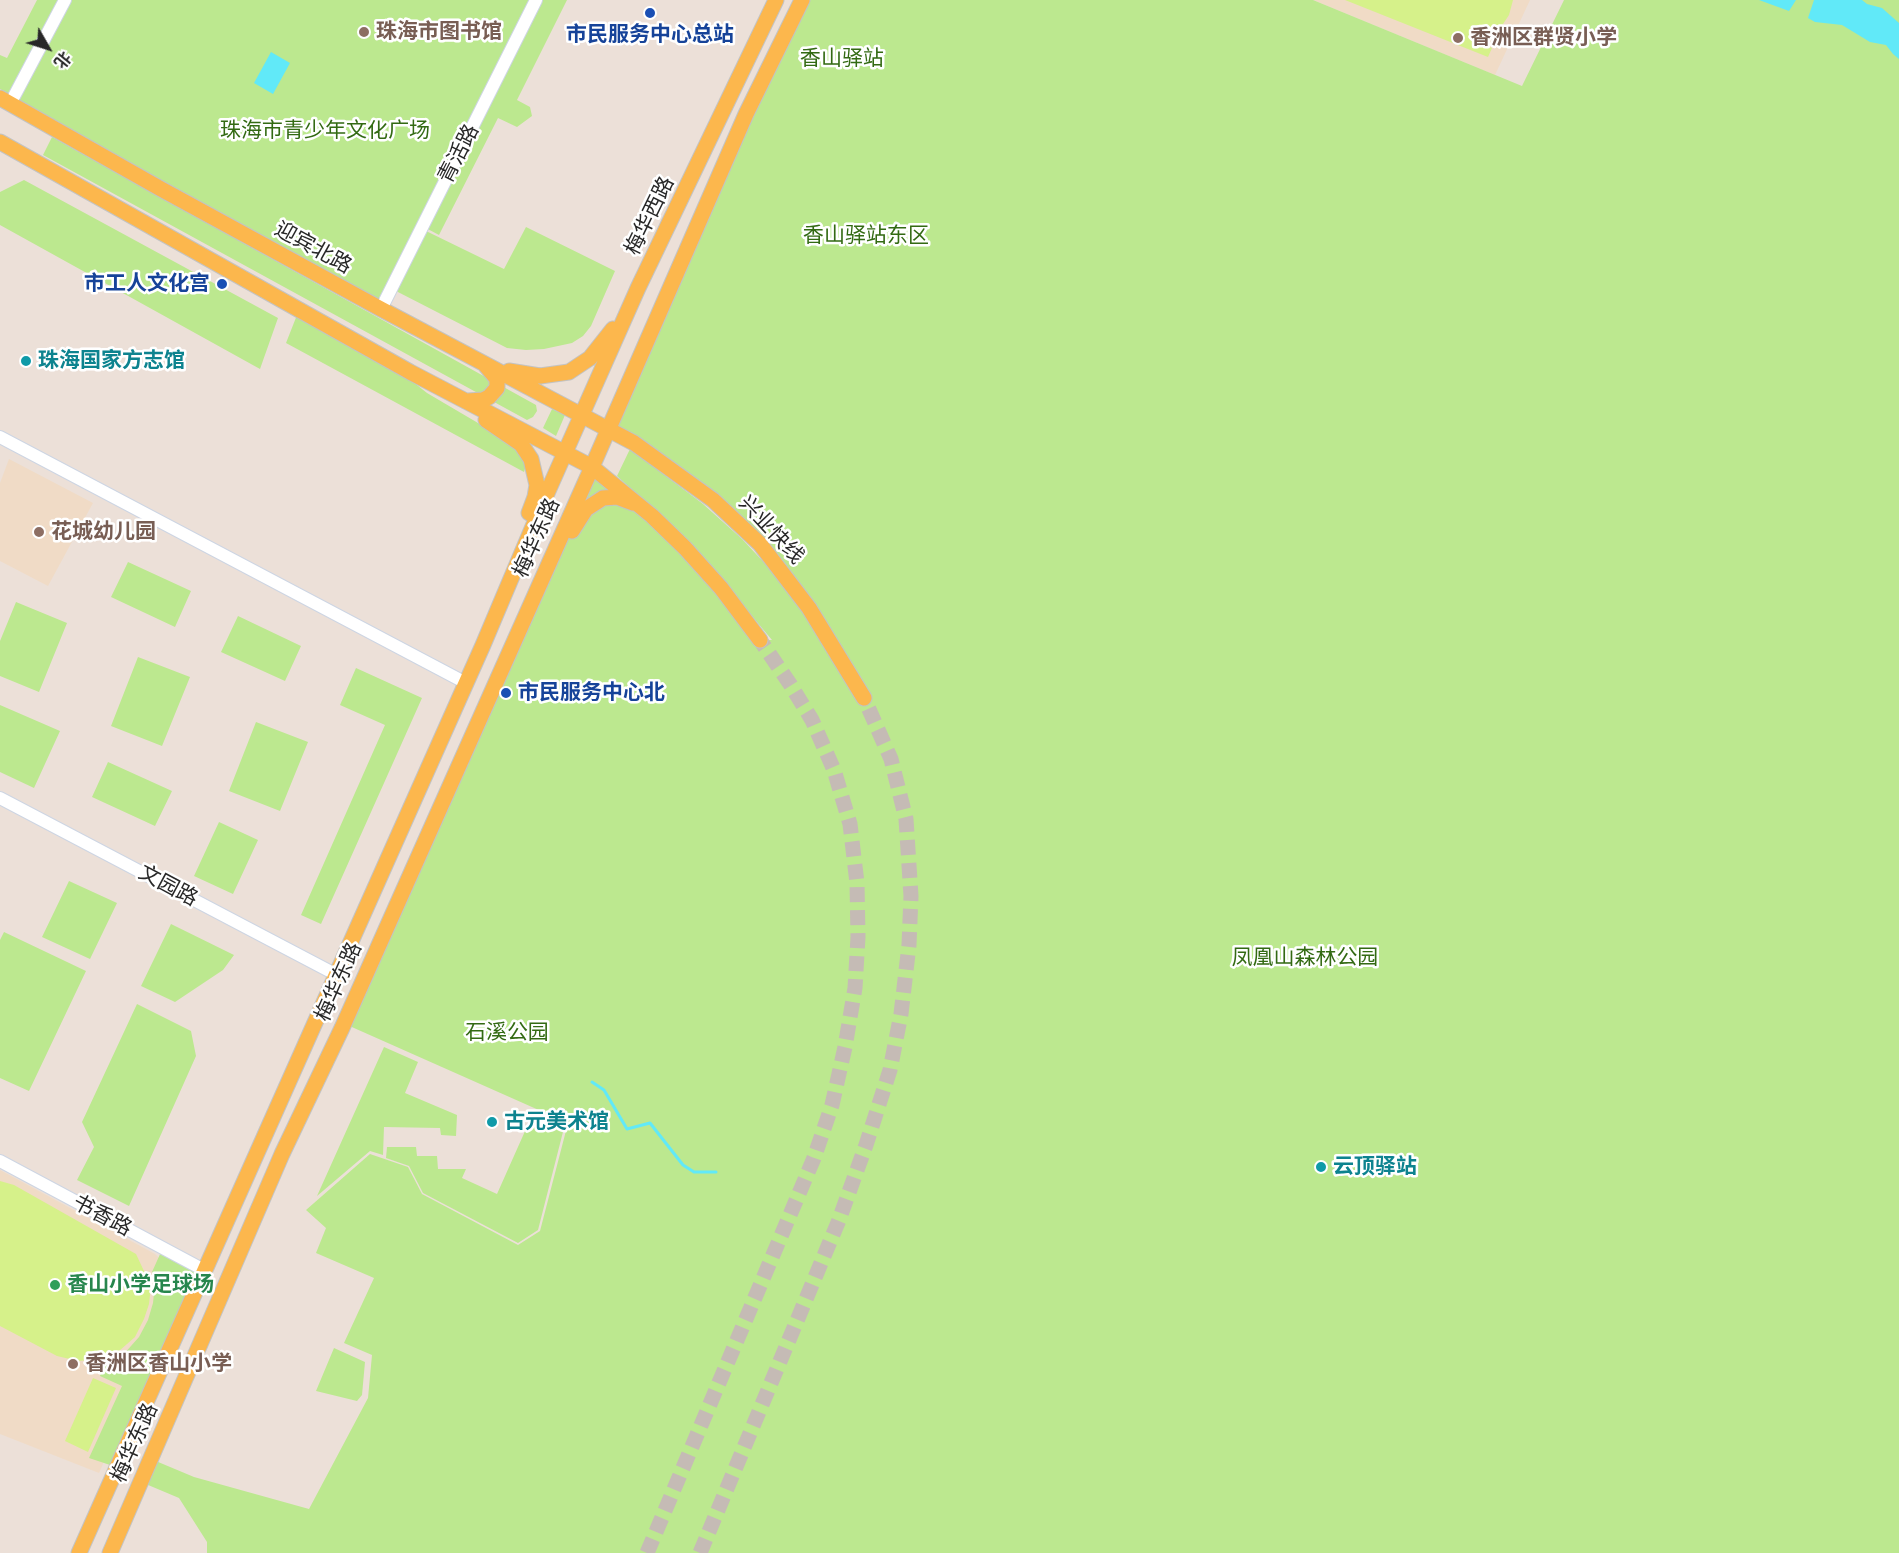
<!DOCTYPE html>
<html>
<head>
<meta charset="utf-8">
<style>
	body { margin:0 }
	#map { position:relative; width:1899px; height:1553px; overflow:hidden; background:#ece0d8; font-family:Rubik,"Noto Sans SC",sans-serif }
	canvas { display:block }
	.north { position:absolute; left:18px; top:18px; width:60px; height:60px; -webkit-text-stroke:4px #fff; paint-order:stroke; rotate:129deg; font-size:16px; font-weight:700; line-height:24px; text-align:center; color:#282828 }
	.north::after { content:''; display:block; margin:auto; width:21px; height:27px; background:#282828; clip-path:polygon(50% 0,100% 100%,50% 72%,0 100%) }
</style>
</head>
<body>
<div id="map">
<canvas width="1899" height="1553"></canvas>
<div class="north">北</div>
</div>
<script>
const ctx = document.querySelector('canvas').getContext('2d');
ctx.lineJoin = 'round';
function fill(path, color) { ctx.fillStyle = color; ctx.fill(path, 'evenodd'); }
const shape = rows => new Path2D(rows.map(r => 'M' + r).join(''));
function stroke(path, color, width, dash) { ctx.strokeStyle = color; ctx.lineWidth = width; ctx.lineCap = dash ? 'butt' : 'round'; ctx.setLineDash(dash || []); ctx.stroke(path); }
function label(font, color, halo, rows, align = 'center') {
  ctx.font = font + ' Rubik,"Noto Sans SC",sans-serif'; ctx.lineWidth = 5; ctx.setLineDash([]); ctx.textBaseline = 'middle'; ctx.strokeStyle = halo; ctx.fillStyle = color; for (const [text, x, y, turn = 0] of rows) {
    ctx.save(); ctx.translate(x, y); ctx.rotate((+turn || 0) * Math.PI / 180); ctx.textAlign = isNaN(turn) ? turn : align; if (halo) ctx.strokeText(text, 0, 0); ctx.fillText(text, 0, 0); ctx.restore();
  }
}
fill(shape([
	[1313,0,1530,0,1495,75],
	[9,459,93,503,48,586,0,561,0,483],
	[0,1170,155,1254,172,1270,177,1294,99,1473,0,1434]
]), '#f0dbc6');
fill(shape([
	[37,0,59,0,10,94,0,89,0,55,7,58],
	[65,0,536,0,381,309,10,103],
	[539,0,567,0,517,100,530,107,532,116,517,127,498,118,439,235,424,227],
	[802,0,1313,0,1522,86,1564,0,1899,0,1899,1553,207,1553,207,1542,179,1498,141,1482,151,1459,194,1477,309,1509,368,1398,372,1355,344,1343,374,1278,316,1253,326,1228,306,1210,370,1154,408,1167,422,1194,518,1245,540,1231,568,1123,345,1024,592,467,667,530,760,640,772,640,691,543,617,476,630,449,703,504,742,539,772,571,760,543,609,428],
	[52,137,536,405,537,411,533,417,527,420,43,155],
	[24,180,278,318,260,369,0,225,0,192],
	[526,227,615,271,591,326,583,336,572,343,544,349,526,350,507,348,396,291,426,231,504,269],
	[297,315,407,377,427,393,512,443,527,462,524,472,286,343],
	[552,409,565,415,556,436,543,428],
	[128,562,191,591,175,627,111,597],
	[16,602,67,623,39,692,0,676,0,641],
	[238,616,301,646,285,681,221,652],
	[138,657,190,677,162,746,111,726],
	[356,668,422,698,321,924,301,915,385,725,340,705],
	[0,705,60,731,34,788,0,772],
	[256,722,308,742,280,811,229,791],
	[108,762,172,791,155,826,92,797],
	[219,822,258,840,233,894,194,876],
	[69,881,117,903,90,959,42,937],
	[171,924,234,955,223,970,175,1002,141,986],
	[4,932,86,971,29,1091,0,1078,0,940],
	[137,1004,191,1031,196,1056,129,1206,77,1180,94,1147,82,1122],
	[384,1047,418,1062,405,1093,457,1115,456,1136,441,1135,440,1128,384,1127,383,1155,370,1151,317,1196],
	[534,1111,565,1124,538,1230,518,1243,423,1193,409,1166,386,1158,387,1147,416,1147,417,1156,437,1156,438,1169,466,1169,462,1178,497,1194],
	[161,1252,199,1272,113,1466,89,1458,122,1386,100,1376,104,1362,123,1355,139,1337,148,1320,153,1303,155,1284,152,1272],
	[334,1348,365,1362,362,1395,357,1401,316,1391]
]), '#bce88f');
fill(shape([
	[1345,0,1513,0,1509,15,1501,27,1489,38,1477,42,1492,48,1488,57],
	[0,1181,14,1185,136,1254,151,1286,149,1304,144,1319,135,1337,119,1351,99,1359,78,1361,57,1356,0,1326],
	[93,1378,116,1388,88,1452,65,1441]
]), '#d6f18a');
fill(shape([
	[1759,0,1796,0,1789,11],
	[1814,0,1862,0,1867,4,1882,8,1899,23,1899,59,1893,54,1886,45,1870,42,1842,25,1815,22,1808,18],
	[271,52,290,63,273,94,254,83]
]), '#61e9f8');
stroke(shape([
	[592,1082,604,1090,627,1129,650,1123,683,1165,694,1172,716,1172]
]), '#61e9f8', 3);
stroke(shape([
	[647,1553,814,1158,832,1105,845,1047,855,988,858,937,857,883,850,824,834,770,812,720,790,684,760,640],
	[700,1553,839,1220,866,1145,890,1070,901,1014,909,945,911,896,906,819,891,759,864,698]
]), '#c5bbb5', 15, [15, 8]);
const minor = shape([
	[10,104,65,0],
	[381,309,536,0],
	[0,437,466,683],
	[0,798,335,974],
	[0,1161,204,1270]
]);
const major = shape([
	[0,98,161,189,381,309,634,443,713,500,760,544,809,608,864,698],
	[0,142,410,372,592,467,652,516,685,548,721,588,760,640],
	[509,371,540,376,569,372,590,358,613,329],
	[468,401,483,400,489,397,497,388,497,379,486,366],
	[486,420,521,444,531,459,537,485,535,497,529,513],
	[572,531,586,509,603,498,617,497,633,503],
	[79,1553,483,645,548,491,638,288,776,0],
	[110,1553,282,1154,342,1028,592,467,746,114,802,0]
]);
stroke(minor, '#cdd5e3', 14);
stroke(major, '#c3c3c3', 17);
stroke(minor, '#fff', 12);
stroke(major, '#fcb74d', 15);
for (const [x, y, r, color] of [
	[650,13,6,"#1a4fb4"],
	[364,32,6,"#8d6e63"],
	[1458,38,6,"#8d6e63"],
	[222,284,6,"#1a4fb4"],
	[26,361,6,"#0f9aa8"],
	[39,532,6,"#8d6e63"],
	[506,693,6,"#1a4fb4"],
	[492,1122,6,"#0f9aa8"],
	[1321,1167,6,"#0f9aa8"],
	[55,1285,6,"#2e9e5b"],
	[73,1364,6,"#8d6e63"]
]) { const dot = new Path2D(); dot.arc(x, y, r, 0, 2 * Math.PI); ctx.fillStyle = color; ctx.fill(dot); stroke(dot, '#fff', 2); }
label('bold 21px', '#785e54', '#fff', [
	["珠海市图书馆",376,32],
	["香洲区群贤小学",1470,38],
	["花城幼儿园",51,532],
	["香洲区香山小学",85,1364]
], 'left');
label('bold 21px', '#164399', '#fff', [
	["市民服务中心总站",650,35],
	["市工人文化宫",210,284,"right"],
	["市民服务中心北",518,693,"left"]
]);
label('21px', '#336a13', '#fff', [
	["香山驿站",842,59],
	["珠海市青少年文化广场",325,131],
	["香山驿站东区",866,236],
	["凤凰山森林公园",1305,958],
	["石溪公园",507,1033]
]);
label('21px', '#282828', '#fff', [
	["青活路",459,154,-63],
	["梅华西路",650,216,-64],
	["迎宾北路",313,248,29],
	["兴业快线",771,530,47],
	["梅华东路",537,538,-66],
	["文园路",168,886,28],
	["梅华东路",339,982,-66],
	["书香路",102,1216,28],
	["梅华东路",135,1443,-66]
]);
label('bold 21px', '#0d838f', '#fff', [
	["珠海国家方志馆",38,361],
	["古元美术馆",504,1122],
	["云顶驿站",1333,1167]
], 'left');
label('bold 21px', '#27864d', '#fff', [
	["香山小学足球场",67,1285]
], 'left');
</script>
</body>
</html>
